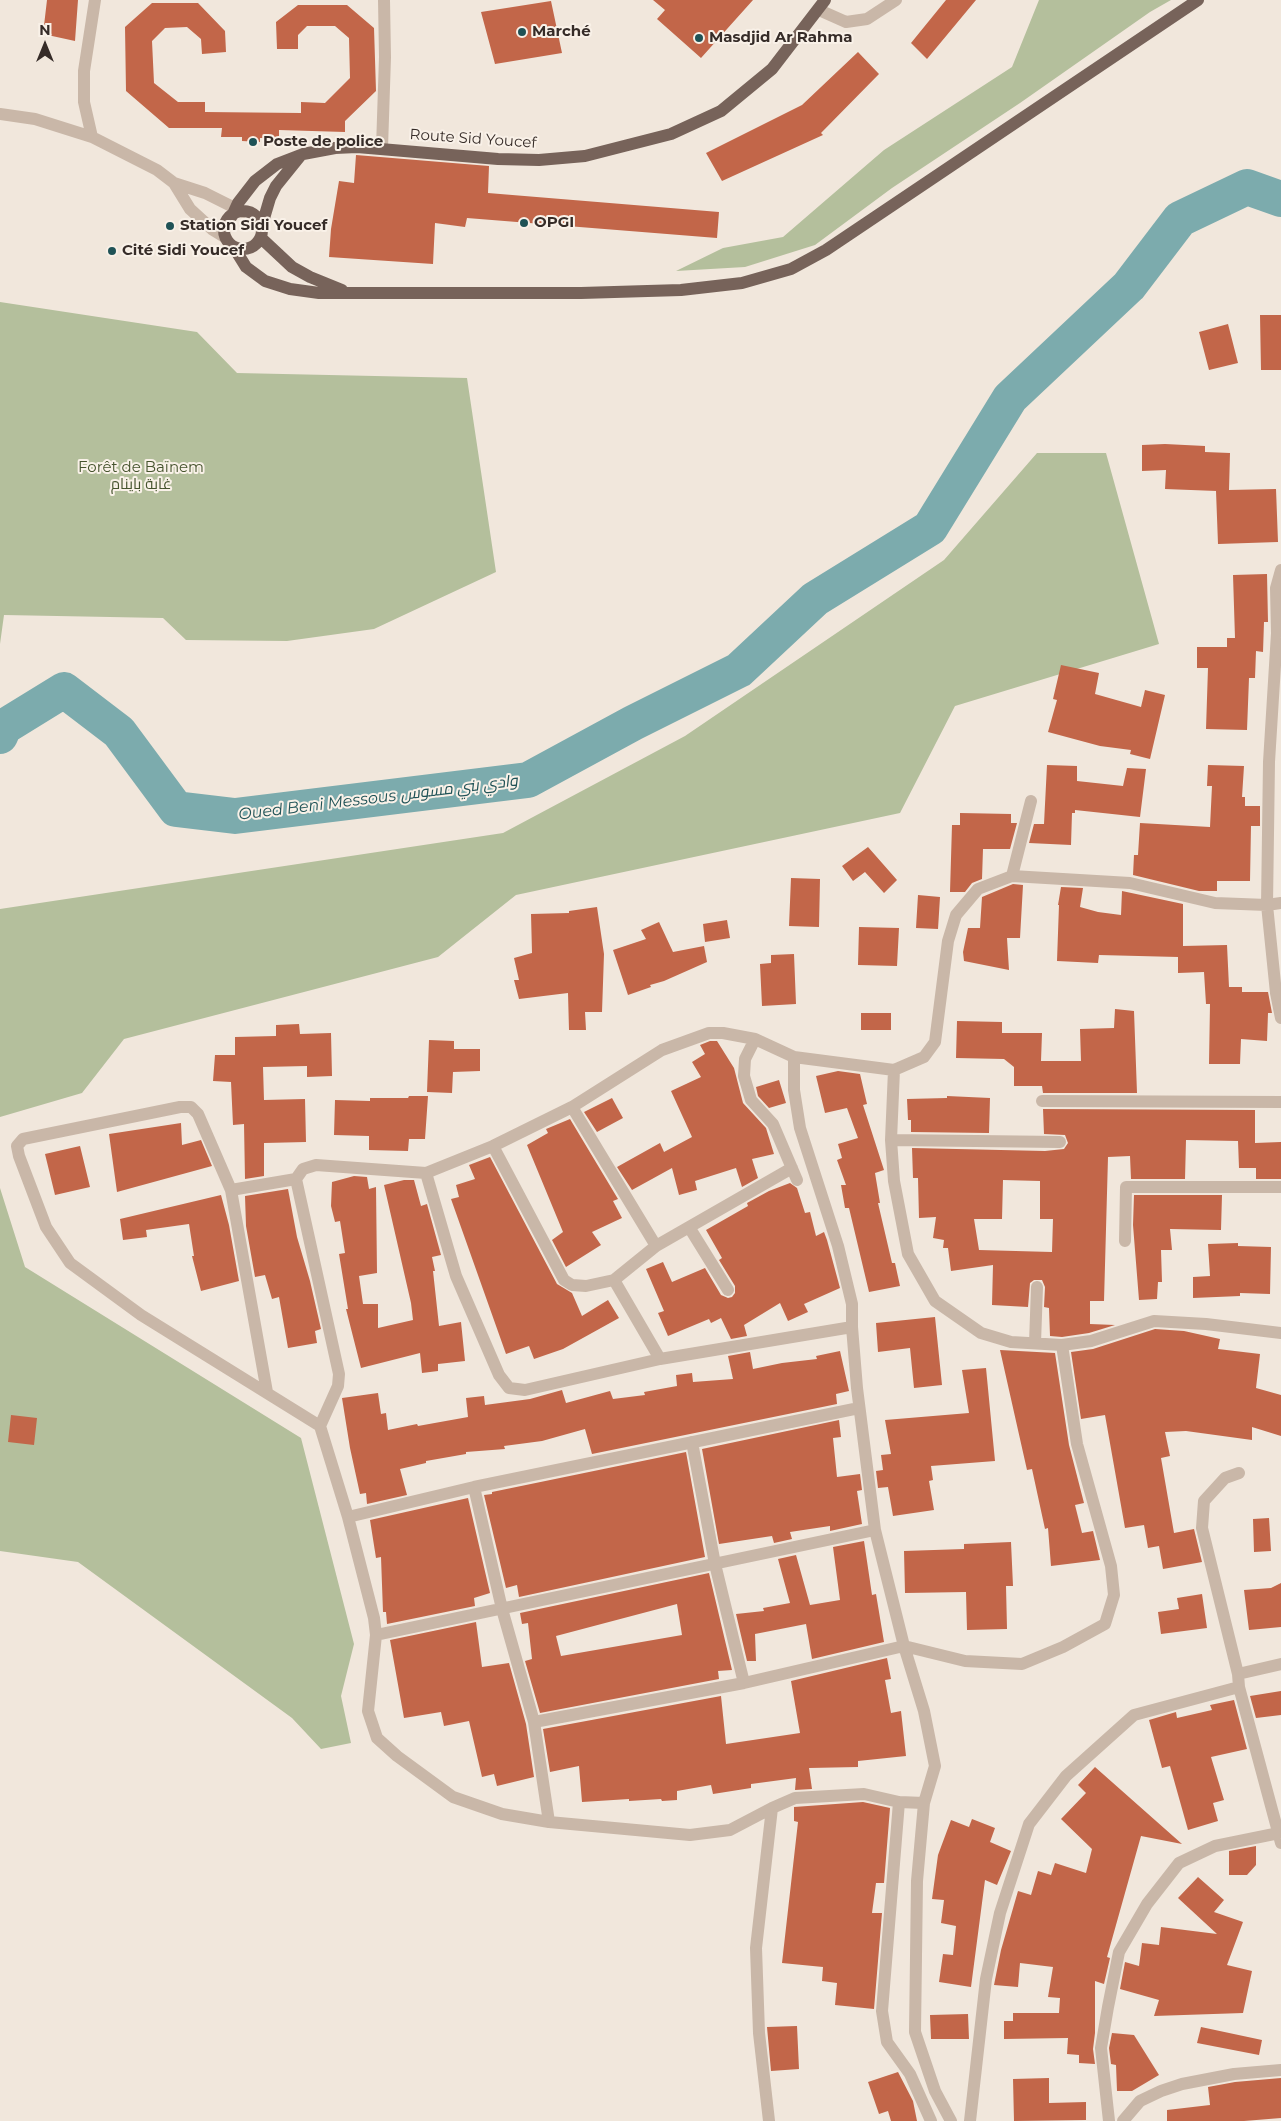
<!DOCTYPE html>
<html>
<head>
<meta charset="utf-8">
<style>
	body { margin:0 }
	#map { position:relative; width:1281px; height:2121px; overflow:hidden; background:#f1e7dc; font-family:Montserrat,sans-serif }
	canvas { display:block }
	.north { position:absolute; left:20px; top:20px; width:50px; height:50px; -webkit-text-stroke:4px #f9f1e8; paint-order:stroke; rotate:0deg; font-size:14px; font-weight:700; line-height:20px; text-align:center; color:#362c28 }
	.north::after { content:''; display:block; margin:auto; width:18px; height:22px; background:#362c28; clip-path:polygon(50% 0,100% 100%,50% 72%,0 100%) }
</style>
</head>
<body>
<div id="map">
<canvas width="1281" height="2121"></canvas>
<div class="north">N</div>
</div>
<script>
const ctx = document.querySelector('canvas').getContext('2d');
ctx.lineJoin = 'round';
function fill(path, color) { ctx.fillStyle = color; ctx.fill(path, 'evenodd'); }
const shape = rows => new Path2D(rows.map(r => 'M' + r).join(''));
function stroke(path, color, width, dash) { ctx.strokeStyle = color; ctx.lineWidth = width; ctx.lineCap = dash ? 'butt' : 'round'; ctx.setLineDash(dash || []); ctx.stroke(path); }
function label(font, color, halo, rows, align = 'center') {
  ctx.font = font + ' Montserrat,Cairo,sans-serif'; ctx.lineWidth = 4; ctx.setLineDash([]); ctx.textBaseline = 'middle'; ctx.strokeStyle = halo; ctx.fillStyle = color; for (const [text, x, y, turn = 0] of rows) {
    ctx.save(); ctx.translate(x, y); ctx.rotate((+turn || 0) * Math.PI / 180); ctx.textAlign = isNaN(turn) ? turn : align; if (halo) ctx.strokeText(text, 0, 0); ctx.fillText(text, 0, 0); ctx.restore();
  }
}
fill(shape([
	[1039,0,1171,0,1150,12,1020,103,892,188,815,245,745,267,676,271,723,248,783,237,884,150,1012,67],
	[0,302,197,332,237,373,467,378,496,572,374,629,287,641,186,640,163,618,4,615,0,644],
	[1037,453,1106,453,1159,644,955,706,900,813,516,895,438,957,124,1039,82,1093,0,1117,0,909,503,833,685,736,944,560],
	[0,1188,25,1267,301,1438,354,1644,341,1696,351,1743,321,1749,292,1718,78,1562,0,1551]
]), '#b4bf9c');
stroke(shape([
	[0,736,4,727,64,690,119,732,176,809,235,816,528,780,633,723,739,670,815,599,930,528,1010,398,1129,286,1180,219,1247,187,1281,199]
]), '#7cabad', 36);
fill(shape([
	[47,0,78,0,75,41,43,34],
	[653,0,753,0,701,58,657,19,665,10],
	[946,0,976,0,927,59,911,43],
	[551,1,562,53,495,64,481,12],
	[152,3,198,3,225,31,226,52,202,54,201,39,187,27,165,28,152,41,154,83,178,102,205,102,205,112,301,113,301,102,325,103,350,78,349,38,335,26,307,26,298,35,298,49,277,49,276,22,298,5,347,5,374,28,376,91,345,121,345,132,279,130,279,138,260,138,260,142,242,141,242,137,221,137,222,128,169,128,126,91,125,27],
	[858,52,879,74,821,133,823,135,722,181,706,153,802,105],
	[356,155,489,166,488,193,719,212,717,238,467,218,465,227,435,223,433,264,329,257,331,229,339,181,354,183],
	[1260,315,1281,315,1281,370,1261,370],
	[1228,324,1238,363,1209,370,1199,332],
	[1165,444,1205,446,1205,452,1230,453,1229,490,1276,489,1278,542,1218,544,1216,491,1217,491,1165,489,1166,470,1142,471,1142,445],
	[1267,574,1268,622,1264,622,1263,652,1256,651,1255,678,1249,678,1247,730,1206,729,1208,668,1197,668,1197,647,1227,647,1227,638,1235,638,1233,575],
	[1061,665,1099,673,1095,694,1141,707,1145,690,1165,695,1150,759,1130,754,1131,750,1100,746,1048,732,1057,700,1053,699],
	[1047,765,1077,766,1077,781,1123,786,1127,768,1146,769,1140,817,1075,810,1075,813,1072,813,1071,845,1029,843,1034,824,1044,824],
	[1208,765,1244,766,1242,797,1245,797,1245,806,1260,806,1260,826,1251,826,1250,881,1217,881,1217,891,1199,891,1133,875,1134,855,1138,855,1140,823,1210,827,1212,786,1207,786],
	[960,813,1011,814,1011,823,1017,823,1010,849,983,849,982,879,972,883,965,892,950,892,952,825,960,825],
	[868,847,897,880,884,893,865,872,853,881,842,866],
	[791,878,820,879,819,927,789,926],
	[1013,884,1023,885,1020,938,1007,938,1009,970,964,961,963,952,968,928,980,928,982,897],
	[1061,887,1083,888,1080,907,1098,912,1121,915,1122,891,1183,904,1183,946,1227,945,1229,987,1242,987,1242,992,1268,992,1272,1013,1268,1013,1267,1041,1241,1039,1240,1064,1209,1064,1210,1004,1206,1004,1204,972,1178,973,1178,957,1099,955,1098,963,1057,961,1059,905,1058,905],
	[918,895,940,897,938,929,916,928],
	[597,907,604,954,602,1012,585,1012,586,1030,569,1030,568,993,519,999,514,980,519,980,514,958,532,953,531,914,569,913,569,911],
	[727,920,730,938,705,942,703,924],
	[659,922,673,952,704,946,707,962,664,981,650,985,651,987,628,995,613,950,646,939,641,930],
	[859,927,899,928,897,966,858,965],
	[794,954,796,1004,762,1006,760,964,771,963,771,955],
	[1115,1009,1134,1011,1137,1093,1043,1093,1042,1086,1014,1086,1014,1067,1004,1059,956,1058,957,1021,1002,1022,1002,1033,1042,1033,1041,1061,1081,1061,1080,1029,1114,1028],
	[861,1013,891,1013,891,1030,861,1030],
	[299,1024,300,1034,331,1033,332,1076,307,1077,307,1066,263,1067,264,1100,305,1099,306,1142,264,1143,264,1176,245,1179,244,1124,233,1125,231,1082,213,1081,215,1055,235,1055,235,1037,276,1036,276,1025],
	[429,1040,454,1041,454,1049,480,1049,480,1071,453,1072,452,1093,427,1092],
	[710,1041,717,1041,734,1068,743,1103,766,1128,774,1154,752,1159,758,1178,742,1187,736,1168,695,1181,697,1190,679,1195,672,1168,632,1190,617,1167,660,1143,664,1152,692,1137,671,1091,701,1077,692,1062,705,1054,700,1045],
	[838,1071,860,1074,867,1104,863,1105,884,1170,875,1173,880,1203,878,1203,892,1263,895,1263,900,1286,869,1292,849,1208,845,1208,841,1185,846,1185,837,1160,842,1158,838,1144,858,1138,847,1108,825,1113,816,1076],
	[779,1080,786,1103,769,1108,758,1096,756,1087],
	[409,1096,428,1096,425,1139,409,1139,408,1151,369,1150,369,1136,334,1135,335,1100,370,1101,370,1098,408,1098],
	[947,1096,990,1098,989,1133,911,1132,911,1120,908,1120,907,1099,947,1098],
	[612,1098,623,1118,597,1132,584,1112],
	[1043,1109,1255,1110,1255,1143,1281,1142,1281,1179,1256,1179,1256,1168,1239,1168,1238,1141,1186,1140,1185,1179,1131,1179,1130,1156,1108,1157,1104,1301,1090,1301,1090,1324,1115,1325,1089,1333,1062,1337,1050,1336,1049,1308,1044,1307,1045,1287,1042,1280,1034,1280,1030,1283,1028,1307,992,1305,993,1265,951,1271,948,1248,943,1248,944,1240,933,1238,936,1217,919,1218,918,1178,913,1178,912,1148,1045,1151,1064,1149,1068,1143,1065,1135,1044,1134],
	[1003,1180,1040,1181,1040,1219,1053,1219,1052,1252,979,1250,974,1219,1002,1219],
	[570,1119,618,1199,613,1201,622,1218,592,1232,601,1245,566,1267,552,1240,563,1232,527,1145,548,1133,546,1129],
	[181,1123,182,1145,201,1140,212,1166,117,1192,109,1134],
	[80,1146,90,1187,55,1195,45,1154],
	[490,1157,557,1284,572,1293,582,1316,608,1300,619,1318,563,1349,534,1359,529,1346,506,1354,451,1199,459,1197,456,1185,475,1179,469,1165],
	[354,1176,367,1177,369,1189,376,1187,377,1273,359,1276,363,1304,378,1304,378,1328,413,1320,411,1303,384,1185,404,1180,414,1180,421,1206,427,1204,441,1255,432,1257,435,1271,433,1271,439,1326,461,1322,465,1361,438,1364,438,1371,422,1373,420,1353,361,1368,346,1309,348,1309,339,1254,345,1253,340,1221,335,1222,331,1206,332,1182],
	[790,1183,797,1188,805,1213,810,1212,816,1236,824,1232,827,1240,840,1288,804,1304,808,1312,788,1321,780,1303,744,1325,747,1336,731,1339,721,1318,711,1323,709,1319,668,1336,658,1313,664,1311,646,1269,663,1262,672,1282,705,1268,721,1295,728,1298,732,1297,735,1293,735,1286,719,1260,722,1258,706,1230,748,1206,747,1203,769,1191],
	[288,1189,297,1237,310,1281,321,1329,315,1331,317,1343,288,1348,279,1297,272,1299,265,1275,255,1277,246,1226,245,1196],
	[221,1195,229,1225,239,1281,201,1291,192,1256,194,1256,189,1224,146,1230,147,1237,123,1240,120,1219],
	[1134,1195,1222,1195,1221,1230,1170,1229,1172,1250,1161,1250,1162,1282,1158,1282,1157,1299,1139,1300,1133,1225],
	[1238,1243,1238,1246,1271,1247,1270,1294,1240,1293,1240,1296,1193,1298,1193,1277,1210,1276,1208,1244],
	[935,1317,942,1385,914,1388,910,1348,878,1352,876,1323],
	[1155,1329,1184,1331,1220,1339,1218,1349,1260,1354,1256,1388,1281,1395,1281,1436,1252,1427,1252,1440,1186,1431,1165,1432,1170,1456,1161,1458,1174,1533,1194,1529,1202,1562,1163,1569,1159,1546,1148,1548,1144,1525,1125,1528,1105,1415,1081,1419,1071,1352,1093,1349],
	[1000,1350,1055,1353,1069,1445,1084,1503,1075,1505,1082,1533,1093,1531,1100,1560,1051,1566,1048,1528,1045,1529,1032,1469,1027,1470],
	[840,1351,849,1391,836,1394,837,1404,592,1454,585,1429,542,1441,504,1446,505,1449,466,1452,466,1454,426,1461,426,1463,400,1469,407,1495,367,1504,366,1493,360,1494,350,1448,342,1398,378,1393,381,1414,386,1413,388,1430,417,1424,418,1426,468,1417,466,1398,484,1396,485,1405,530,1399,562,1390,566,1403,610,1391,613,1399,645,1395,644,1392,677,1386,676,1375,692,1373,693,1382,733,1379,728,1356,750,1352,753,1369,782,1363,817,1359,816,1356],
	[986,1368,995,1461,931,1466,933,1480,929,1481,934,1510,893,1516,888,1487,878,1488,876,1471,883,1470,881,1455,891,1454,885,1420,969,1413,962,1370],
	[11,1415,37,1418,34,1445,8,1442],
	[839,1420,841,1437,833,1438,837,1477,860,1474,862,1490,857,1491,862,1524,830,1531,830,1526,790,1532,792,1539,774,1543,772,1536,719,1544,702,1449],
	[686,1452,705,1557,519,1597,517,1585,506,1588,484,1495,492,1494,492,1492],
	[468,1498,490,1593,474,1598,475,1606,387,1624,386,1612,383,1612,381,1557,376,1558,370,1520],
	[1269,1518,1271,1551,1254,1552,1253,1519],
	[864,1541,872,1595,876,1594,884,1642,812,1659,806,1624,755,1634,756,1661,747,1661,736,1614,764,1611,763,1608,790,1603,778,1559,796,1555,810,1605,840,1600,833,1547],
	[1011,1542,1013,1586,1006,1586,1007,1629,967,1630,966,1592,905,1593,904,1551,964,1549,964,1544],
	[709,1573,732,1670,718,1671,719,1679,540,1713,525,1661,532,1659,528,1623,522,1624,520,1613],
	[677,1604,682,1635,561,1656,556,1636],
	[1281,1583,1281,1627,1249,1630,1244,1590,1271,1588],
	[1202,1594,1207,1628,1161,1634,1158,1612,1179,1609,1177,1598],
	[476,1622,482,1667,509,1663,526,1724,534,1777,497,1786,494,1774,482,1777,469,1721,444,1726,441,1712,404,1718,390,1640],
	[887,1658,891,1679,885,1680,891,1713,901,1711,906,1756,858,1761,858,1767,809,1768,812,1789,795,1790,796,1778,751,1784,751,1788,713,1794,711,1785,677,1791,677,1800,662,1801,661,1799,629,1801,629,1799,582,1802,579,1766,550,1772,543,1729,721,1696,726,1744,800,1733,791,1681],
	[1281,1691,1281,1715,1256,1718,1250,1696],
	[1234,1700,1247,1749,1211,1757,1224,1800,1213,1803,1218,1821,1188,1830,1170,1766,1162,1768,1149,1720,1176,1712,1177,1718,1212,1710,1210,1705],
	[1095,1767,1182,1844,1141,1836,1107,1957,1110,1958,1104,1984,1095,1981,1095,2033,1093,2049,1095,2064,1079,2063,1079,2055,1067,2054,1068,2038,1004,2039,1004,2021,1013,2021,1013,2013,1059,2013,1060,1998,1048,1997,1053,1967,1020,1963,1018,1987,994,1985,1001,1950,1018,1891,1031,1895,1038,1871,1051,1875,1055,1863,1086,1873,1092,1849,1061,1819,1086,1793,1078,1785],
	[863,1802,890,1808,884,1883,876,1883,872,1913,882,1913,874,2009,835,2005,837,1983,822,1981,823,1967,782,1963,798,1822,794,1821,794,1807],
	[972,1819,995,1828,990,1842,1011,1851,997,1885,985,1880,971,1987,939,1982,943,1954,953,1955,956,1926,941,1923,944,1900,932,1899,938,1855,951,1820,969,1827],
	[1256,1846,1256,1865,1247,1875,1229,1875,1229,1851],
	[1198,1877,1224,1900,1214,1912,1243,1922,1227,1965,1252,1971,1243,2013,1154,2016,1159,2000,1120,1989,1125,1962,1139,1966,1142,1943,1159,1945,1161,1927,1217,1934,1178,1898],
	[968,2014,969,2039,931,2039,930,2015],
	[797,2026,799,2069,771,2071,767,2027],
	[1201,2027,1262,2040,1259,2055,1197,2043],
	[1112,2033,1134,2035,1159,2075,1132,2091,1117,2091,1116,2065,1111,2064,1109,2048],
	[898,2072,913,2101,917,2121,891,2121,888,2111,879,2114,868,2082],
	[1049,2078,1049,2103,1086,2102,1086,2120,1014,2121,1013,2079],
	[1281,2078,1281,2118,1244,2121,1167,2121,1167,2110,1210,2105,1208,2087,1235,2082]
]), '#c26649');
stroke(shape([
	[819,10,846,22,867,19,896,0],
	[0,114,35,119,92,137,157,170,174,183,205,193,243,212],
	[92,137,84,102,84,71,95,0],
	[382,148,385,57,384,0],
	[174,183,190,209,213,230,226,238],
	[1281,630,1277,633,1269,762,1267,905,1276,993,1281,1018],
	[1277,633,1276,588,1281,570],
	[1012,876,1031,801],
	[755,1039,745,1059,744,1076,751,1100,773,1124,797,1180],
	[894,1070,924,1057,935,1042,948,941,956,915,978,889,1012,876,1130,883,1215,903,1267,905,1281,903],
	[1042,1101,1281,1102],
	[572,1107,656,1246],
	[891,1140,1060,1142],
	[493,1146,564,1280,572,1285,586,1286,614,1280,656,1246,792,1168],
	[426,1173,456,1276,499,1375,509,1388,525,1390,660,1359,852,1327],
	[296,1179,339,1374,338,1386,320,1426],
	[231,1190,296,1179,303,1169,316,1165,426,1173,493,1146,572,1107,662,1050,709,1033,723,1033,755,1039,794,1057,894,1070,891,1140,894,1181,908,1254,935,1301,981,1333,1011,1342,1062,1345,1091,1341,1154,1321,1206,1324,1281,1333],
	[689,1227,728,1290],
	[1125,1241,1126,1187,1281,1187],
	[614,1280,660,1359],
	[1035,1343,1037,1287],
	[267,1392,231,1190,198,1114,191,1107,180,1107,23,1139,17,1146,19,1156,46,1227,70,1263,141,1315,320,1426,348,1517,374,1618,376,1635,368,1711,377,1738,397,1756,453,1797,502,1814,549,1822,690,1835,730,1830,772,1808,795,1798,864,1794,899,1802,924,1803,935,1766,924,1711,904,1646,875,1530,857,1388,852,1327,852,1304,838,1246,800,1128,794,1090,794,1057],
	[692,1442,715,1564,744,1683],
	[1239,1473,1225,1478,1204,1501,1202,1528,1238,1674,1239,1687,1281,1843],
	[474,1487,502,1609,534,1722,549,1822],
	[348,1517,474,1487,859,1408],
	[376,1635,875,1530],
	[1238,1674,1281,1664],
	[534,1722,744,1683,904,1646,965,1661,1022,1664,1063,1647,1105,1624,1114,1595,1111,1566,1077,1444,1062,1345],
	[899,1802,882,2011,887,2042,910,2074,931,2121],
	[924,1803,917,1881,915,2032,935,2091,951,2121],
	[769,2121,759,2033,756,1948,772,1808],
	[970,2121,986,1979,1000,1913,1029,1824,1066,1776,1134,1715,1239,1687],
	[1109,2121,1101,2048,1108,2007,1119,1952,1147,1904,1179,1863,1215,1846,1279,1833],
	[1123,2121,1140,2101,1161,2091,1182,2084,1234,2074,1281,2070]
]), '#c9b7a8', 12);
stroke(shape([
	'224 230a19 19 0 1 1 38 0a19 19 0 1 1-38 0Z',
	[232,216,238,203,255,181,277,164,303,154,335,148,357,147,498,159,539,160,585,156,671,134,721,111,772,69,825,0],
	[262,225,270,198,276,186,301,155],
	[261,238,292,267,310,277,342,290],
	[233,246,246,267,265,281,290,289,319,293,581,293,681,290,742,283,791,269,826,250,1198,0]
]), '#77635a', 12);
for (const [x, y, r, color] of [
	[522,32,5,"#1f5256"],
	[699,38,5,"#1f5256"],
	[253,142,5,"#1f5256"],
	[524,223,5,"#1f5256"],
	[170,226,5,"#1f5256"],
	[112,251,5,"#1f5256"]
]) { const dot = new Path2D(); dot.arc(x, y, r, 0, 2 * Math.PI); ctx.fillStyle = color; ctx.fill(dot); stroke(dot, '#f9f1e8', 2); }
label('bold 15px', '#362c28', '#f9f1e8', [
	["Marché",532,32],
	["Masdjid Ar Rahma",709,38],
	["Poste de police",263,142],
	["OPGI",534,223],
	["Station Sidi Youcef",180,226],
	["Cité Sidi Youcef",122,251]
], 'left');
label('15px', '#362c28', '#f9f1e8', [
	["Route Sid Youcef",473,139,4]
]);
label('15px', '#45532d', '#f9f1e8', [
	["Forêt de Baïnem",141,468],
	["غابة باينام",141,485]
]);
label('italic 16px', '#1f5256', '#f9f1e8', [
	["Oued Beni Messous وادي بني مسوس",378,798,-7]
]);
</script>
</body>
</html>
